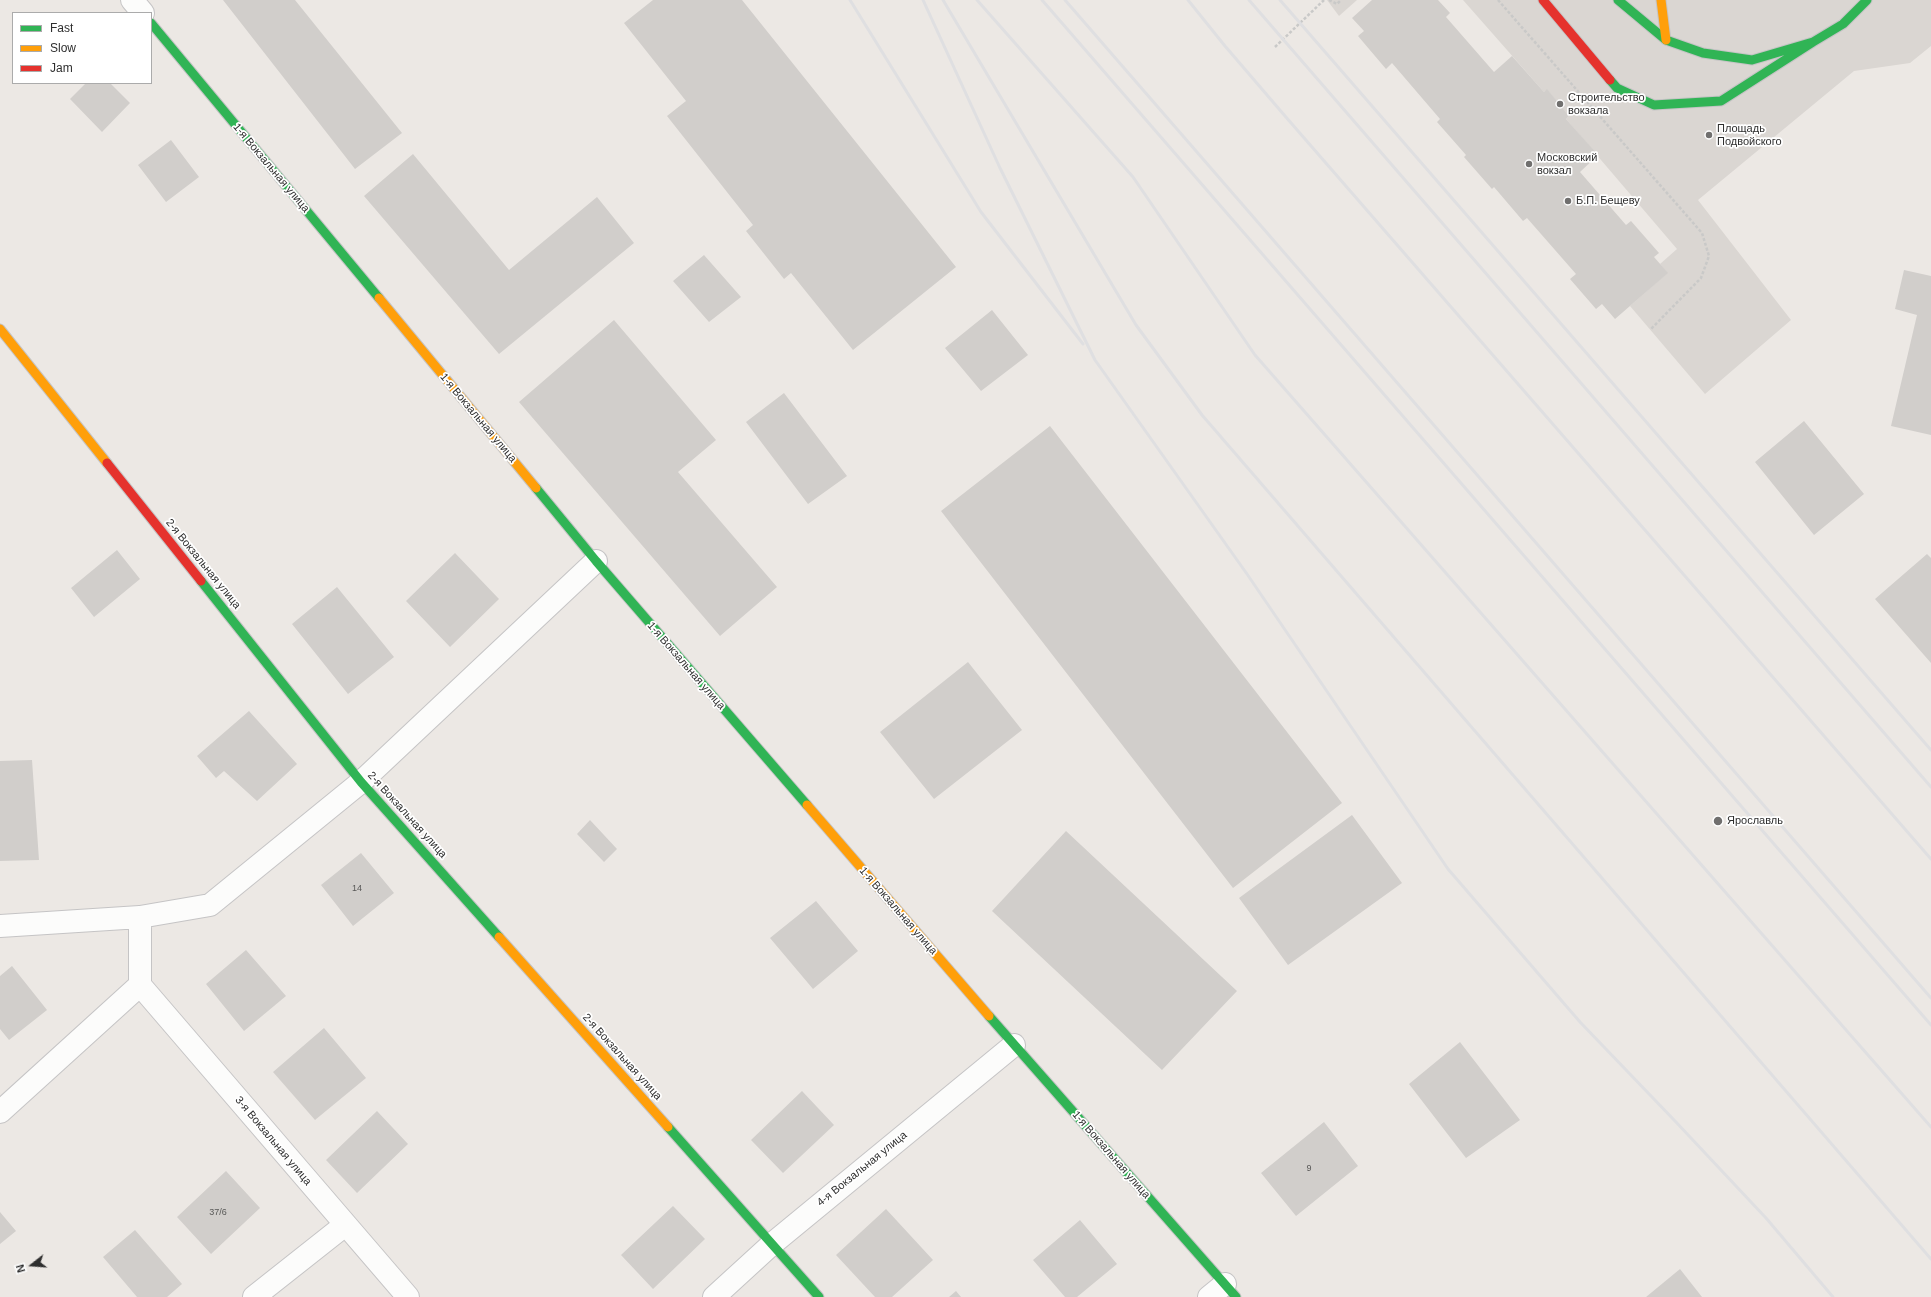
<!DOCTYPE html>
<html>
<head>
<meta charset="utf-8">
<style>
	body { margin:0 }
	#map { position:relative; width:1931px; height:1297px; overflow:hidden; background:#ece8e4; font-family:Arial,sans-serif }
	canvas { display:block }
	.legend { position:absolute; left:12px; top:12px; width:140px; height:72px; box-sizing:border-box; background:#fff; border:1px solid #ababab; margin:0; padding:5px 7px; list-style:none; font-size:12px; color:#2e2e2e }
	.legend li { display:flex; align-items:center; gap:8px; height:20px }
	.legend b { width:20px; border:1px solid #ababab }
	.north { position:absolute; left:12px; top:1245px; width:40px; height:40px; -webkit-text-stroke:3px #fff; paint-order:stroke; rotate:253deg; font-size:11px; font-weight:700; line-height:16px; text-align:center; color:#2e2e2e }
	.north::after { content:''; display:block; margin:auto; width:14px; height:18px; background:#2e2e2e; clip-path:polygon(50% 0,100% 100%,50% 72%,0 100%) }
</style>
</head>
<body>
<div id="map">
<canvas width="1931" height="1297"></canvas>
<ul class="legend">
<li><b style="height:5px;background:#30b455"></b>Fast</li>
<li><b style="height:5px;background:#ff9f0a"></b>Slow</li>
<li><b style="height:5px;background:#e5322d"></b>Jam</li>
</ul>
<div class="north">N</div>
</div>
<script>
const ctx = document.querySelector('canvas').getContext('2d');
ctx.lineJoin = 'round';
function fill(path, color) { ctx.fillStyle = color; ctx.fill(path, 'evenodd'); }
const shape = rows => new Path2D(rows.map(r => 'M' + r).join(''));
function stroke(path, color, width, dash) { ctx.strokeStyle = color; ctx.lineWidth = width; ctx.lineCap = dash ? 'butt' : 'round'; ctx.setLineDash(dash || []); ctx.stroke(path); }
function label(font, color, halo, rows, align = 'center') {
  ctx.font = font + ' Arial,sans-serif'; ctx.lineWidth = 3.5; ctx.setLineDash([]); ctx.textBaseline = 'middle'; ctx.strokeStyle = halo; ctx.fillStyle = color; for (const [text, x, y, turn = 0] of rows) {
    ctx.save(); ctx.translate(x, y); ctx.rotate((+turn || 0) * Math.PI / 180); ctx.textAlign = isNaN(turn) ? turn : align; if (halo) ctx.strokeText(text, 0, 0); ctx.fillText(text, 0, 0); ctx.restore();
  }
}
fill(shape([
	[1327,0,1357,0,1339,16],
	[1463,0,1931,0,1931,46,1910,63,1854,71,1698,200,1791,320,1705,394,1630,306,1667,273,1660,264,1677,249,1566,119,1569,116,1547,90,1544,92]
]), '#dad6d2');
fill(shape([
	[223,0,295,0,402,133,355,169],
	[653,0,742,0,956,267,853,350,791,273,784,279,746,231,753,225,667,116,686,101,624,23],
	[1372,0,1438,0,1450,13,1446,17,1494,72,1512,56,1544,92,1547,89,1569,116,1566,119,1598,155,1580,172,1626,225,1631,221,1659,253,1654,257,1668,273,1615,319,1602,304,1596,309,1570,279,1576,274,1527,218,1523,221,1494,187,1492,189,1464,157,1466,155,1437,122,1440,119,1392,63,1386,69,1358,36,1364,31,1352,18],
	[86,83,110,83,130,103,102,132,70,99],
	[171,140,199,177,166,202,138,165],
	[413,154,509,270,597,197,634,243,499,354,364,196],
	[704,255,741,297,709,322,673,281],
	[1904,270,1931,276,1931,435,1891,426,1917,315,1895,309],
	[992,310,1028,355,981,391,945,348],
	[614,320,716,440,678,472,777,587,720,636,519,402],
	[784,393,847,476,808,504,746,422],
	[1804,421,1864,494,1814,535,1755,462],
	[1050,426,1342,803,1233,888,941,511],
	[117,550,140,579,94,617,71,588],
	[455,553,499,599,450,647,406,601],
	[1927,554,1931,558,1931,663,1875,599],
	[337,587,394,657,348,694,292,624],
	[968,662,1022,730,934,799,880,732],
	[249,711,297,764,257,801,224,771,216,778,197,756],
	[32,760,39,860,0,861,0,761],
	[1352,815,1402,883,1288,965,1239,898],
	[590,820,617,849,604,862,577,834],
	[1066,831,1237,991,1162,1070,992,911],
	[361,853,394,893,353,926,321,885],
	[816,901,858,951,813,989,770,938],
	[246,950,286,996,244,1031,206,984],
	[12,966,47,1010,9,1040,0,1029,0,976],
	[324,1028,366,1078,315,1120,273,1072],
	[1460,1042,1520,1120,1466,1158,1409,1084],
	[802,1091,834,1125,783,1173,751,1140],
	[377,1111,408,1144,357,1193,326,1160],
	[1324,1122,1358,1166,1296,1216,1261,1173],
	[226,1171,260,1208,211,1254,177,1217],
	[673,1206,705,1239,653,1289,621,1255],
	[886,1209,933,1260,892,1297,875,1297,836,1255],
	[0,1212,16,1231,0,1244],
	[1080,1220,1117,1264,1077,1297,1065,1297,1033,1260],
	[135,1230,182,1284,167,1297,137,1297,103,1257],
	[1680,1269,1702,1297,1646,1297],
	[956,1291,961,1297,949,1297]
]), '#d1cecb');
const street = shape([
	[132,0,143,13],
	[0,926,140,917,210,905,361,782,596,561],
	[140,985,408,1297],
	[0,1112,140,985,140,917],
	[254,1297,345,1225],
	[714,1297,772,1244,1014,1045],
	[1209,1297,1225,1284]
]);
const fast = shape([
	[1618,0,1666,40,1703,53,1752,60,1813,42,1843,24,1867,0],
	[151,23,379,298],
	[1610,80,1617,88,1654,105,1721,101,1813,42],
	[536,488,596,561,807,805],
	[201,581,361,782,499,937],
	[989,1016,1236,1297],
	[668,1127,819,1297]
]);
const slow = shape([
	[1661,0,1666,40],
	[379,298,536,488],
	[0,329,107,463],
	[807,805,989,1016],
	[499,937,668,1127]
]);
const jam = shape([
	[1543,0,1610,80],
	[107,463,201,581]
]);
stroke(street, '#c5c4c5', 24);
stroke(fast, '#c5c4c5', 11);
stroke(slow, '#c5c4c5', 11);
stroke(jam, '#c5c4c5', 11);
stroke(shape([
	[1329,0,1337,4,1341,0],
	[1498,0,1702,233,1709,256,1701,278,1650,330],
	[1275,47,1324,0]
]), '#c9c9c8', 2.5, [3, 2]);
stroke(street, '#fcfcfb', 22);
stroke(fast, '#30b455', 9);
stroke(slow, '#ff9f0a', 9);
stroke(jam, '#e5322d', 9);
stroke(shape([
	[850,0,981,212,1083,344],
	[923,0,1000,168,1095,360,1247,574,1448,869,1580,1022,1675,1121,1766,1218,1833,1297],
	[943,0,1136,325,1202,415,1931,1259],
	[977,0,1133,177,1255,355,1931,1127],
	[1042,0,1931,1025],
	[1065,0,1931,998],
	[1188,0,1225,46,1285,116,1931,859],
	[1249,0,1931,787],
	[1280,0,1931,750]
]), '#dfdfe1', 3);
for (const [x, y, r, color] of [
	[1560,104,4,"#706f6e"],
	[1709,135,4,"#706f6e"],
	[1529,164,4,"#706f6e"],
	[1568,201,4,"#706f6e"],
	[1718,821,5,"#706f6e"]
]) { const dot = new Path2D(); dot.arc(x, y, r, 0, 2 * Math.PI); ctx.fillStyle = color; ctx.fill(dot); stroke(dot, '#fff', 1.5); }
label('9px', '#585857', null, [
	["14",357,889],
	["9",1309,1169],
	["37/6",218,1213]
]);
label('11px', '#2e2e2e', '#fff', [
	["Строительство",1568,98],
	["вокзала",1568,111],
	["Площадь",1717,129],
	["Подвойского",1717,142],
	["Московский",1537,158],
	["вокзал",1537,171],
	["Б.П. Бещеву",1576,201],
	["Ярославль",1727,821]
], 'left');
label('11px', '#2e2e2e', '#fff', [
	["1-я Вокзальная улица",271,168,50],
	["1-я Вокзальная улица",478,418,50],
	["2-я Вокзальная улица",203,564,51],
	["1-я Вокзальная улица",686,666,49],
	["2-я Вокзальная улица",407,815,48],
	["1-я Вокзальная улица",898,911,49],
	["2-я Вокзальная улица",622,1057,48],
	["3-я Вокзальная улица",273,1141,50],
	["1-я Вокзальная улица",1111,1155,49],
	["4-я Вокзальная улица",862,1169,-39]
]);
</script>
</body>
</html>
